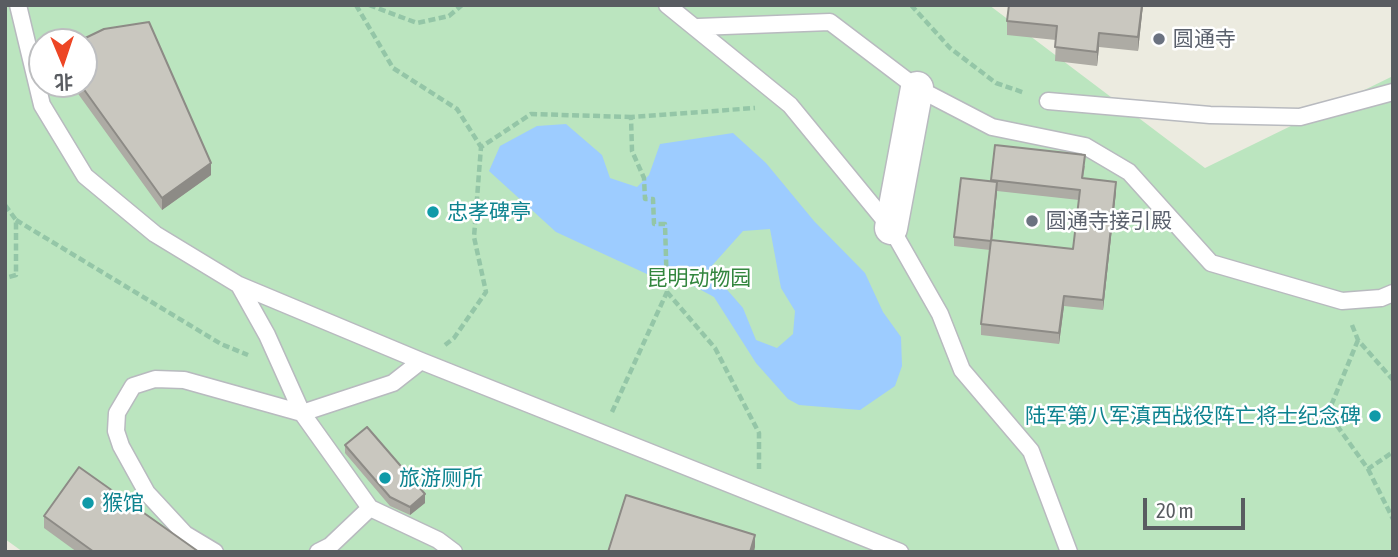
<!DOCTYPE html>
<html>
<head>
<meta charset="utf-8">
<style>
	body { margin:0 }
	#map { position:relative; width:1398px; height:557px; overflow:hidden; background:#ecebe0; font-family:"Asap Condensed","Noto Sans SC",sans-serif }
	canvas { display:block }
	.frame { position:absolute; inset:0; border:7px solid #595c61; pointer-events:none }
	.north { position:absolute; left:28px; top:28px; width:70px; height:70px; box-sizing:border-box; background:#fff; border:2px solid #bdbec0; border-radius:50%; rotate:178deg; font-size:19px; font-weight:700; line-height:28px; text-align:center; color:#595c61 }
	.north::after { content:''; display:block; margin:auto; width:24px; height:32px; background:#ed4625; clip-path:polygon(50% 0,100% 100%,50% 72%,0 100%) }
	.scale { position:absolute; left:1143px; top:498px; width:102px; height:32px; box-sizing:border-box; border:4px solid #595c61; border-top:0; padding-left:9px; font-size:21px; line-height:24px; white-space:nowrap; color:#595c61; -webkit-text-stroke:5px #fff; paint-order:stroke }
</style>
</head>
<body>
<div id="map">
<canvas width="1398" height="557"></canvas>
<div class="frame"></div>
<div class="north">北</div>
<div class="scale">20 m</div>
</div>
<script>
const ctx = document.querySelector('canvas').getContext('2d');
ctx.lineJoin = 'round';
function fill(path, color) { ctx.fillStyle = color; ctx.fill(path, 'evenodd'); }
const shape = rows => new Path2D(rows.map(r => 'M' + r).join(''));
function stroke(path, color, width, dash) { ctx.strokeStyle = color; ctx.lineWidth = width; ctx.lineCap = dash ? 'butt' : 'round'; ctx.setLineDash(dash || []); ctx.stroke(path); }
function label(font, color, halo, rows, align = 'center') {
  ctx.font = font + ' "Asap Condensed","Noto Sans SC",sans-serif'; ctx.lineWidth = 5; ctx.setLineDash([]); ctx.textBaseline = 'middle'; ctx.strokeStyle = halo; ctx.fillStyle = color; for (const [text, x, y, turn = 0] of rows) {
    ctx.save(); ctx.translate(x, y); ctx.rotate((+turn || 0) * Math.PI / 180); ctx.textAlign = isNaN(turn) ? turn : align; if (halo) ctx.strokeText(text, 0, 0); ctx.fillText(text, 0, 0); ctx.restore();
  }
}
fill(shape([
	[5,5,989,5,1205,168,1393,76,1393,552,23,552,5,539],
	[42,42,84,42,84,84,42,84]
]), '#bbe5bf');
fill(shape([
	[566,124,602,155,610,178,637,187,649,175,660,144,733,133,766,163,814,221,865,273,883,312,901,337,902,366,895,386,860,410,799,405,788,399,756,363,714,297,677,277,649,275,556,232,489,171,500,146,537,126],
	[770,229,781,288,795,311,793,334,777,348,756,340,743,308,709,269,743,231]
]), '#9dccff');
const lane = shape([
	[18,5,42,105,85,176,155,234,239,285,421,361,900,552],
	[667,5,790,105,891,228,940,314,962,370,1031,451,1069,552],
	[698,27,830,22,917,88,992,127,1085,146,1129,172,1211,263,1342,301,1381,298,1393,293],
	[1048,101,1210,115,1300,117,1393,92],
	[239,285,267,335,302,413,393,383,421,361],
	[215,552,185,534,147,493,121,446,116,431,117,413,133,386,155,379,184,380,302,413,370,508,438,540,454,552],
	[318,552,330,546,370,508]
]);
const street = shape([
	[891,228,917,88]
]);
stroke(lane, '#b8babf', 19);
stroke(street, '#b8babf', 35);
stroke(shape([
	[356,5,393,68,457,109,481,147],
	[369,5,417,23,449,16,462,5],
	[911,5,950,48,996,83,1025,93],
	[5,205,16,220,16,275,5,278],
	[16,220,221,344,248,355],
	[667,292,715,348,759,433,759,469],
	[1352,325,1358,340,1393,380],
	[1358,340,1328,413,1368,469,1393,452],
	[445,345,454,338,486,292,474,237,481,147,531,114,631,117],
	[612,412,667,292,665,224,654,224,653,199,645,199,644,178,632,151,631,117,755,108],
	[1368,469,1393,519]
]), '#94c6a7', 4.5, [7, 3.5]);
stroke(lane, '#fff', 16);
stroke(street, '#fff', 32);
fill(shape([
	[1143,5,1138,51,1099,47,1097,66,1055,61,1056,40,1007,35,1007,21],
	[71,84,84,84,211,175,162,210],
	[995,145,1085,166,1083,178,1116,192,1103,310,1064,306,1059,344,981,335,981,324,990,250,954,246,954,237,991,182],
	[997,191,1079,200,1073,249,992,240],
	[345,445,425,503,410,515,390,506,345,453],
	[44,516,199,552,77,552,44,528]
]), '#adaba4');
fill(shape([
	[1142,5,1143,5,1138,51,1138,37],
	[1099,33,1099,47,1097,66,1097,52],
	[211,163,211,175,162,210,162,198],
	[997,182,997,191,991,250,991,241],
	[1116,182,1116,192,1103,310,1103,300],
	[1064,296,1064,306,1059,344,1059,333],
	[425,494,425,503,410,515,410,507],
	[755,535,755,547,754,552,750,552]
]), '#8d8b86');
const building = shape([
	[1009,5,1142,5,1138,37,1099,33,1097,52,1055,47,1057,26,1007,21,1009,5],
	[149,22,211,163,162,198,80,84,84,84,84,42,77,42,104,29,149,22],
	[995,145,1085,155,1082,178,1116,182,1103,300,1064,296,1059,333,981,324,991,240,1073,249,1080,190,991,180,995,145],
	[961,178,997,182,991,241,954,237,961,178],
	[367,427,425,494,410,507,390,497,345,445,367,427],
	[79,467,199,552,94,552,44,516,79,467],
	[626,495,755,535,750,552,608,552,626,495]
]);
fill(building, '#c9c7bf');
stroke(building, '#8d8b86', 2);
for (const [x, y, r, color] of [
	[1159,39,7,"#6b7280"],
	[433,212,7,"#0f9aa8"],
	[1032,221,7,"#6b7280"],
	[1375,416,7,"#0f9aa8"],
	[385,478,7,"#0f9aa8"],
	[88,503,7,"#0f9aa8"]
]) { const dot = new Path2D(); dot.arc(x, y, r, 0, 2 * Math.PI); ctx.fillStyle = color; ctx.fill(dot); stroke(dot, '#fff', 2.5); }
label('21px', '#5b616d', '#fff', [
	["圆通寺",1173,39],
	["圆通寺接引殿",1046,221]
], 'left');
label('21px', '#0d838f', '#fff', [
	["忠孝碑亭",447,212],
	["陆军第八军滇西战役阵亡将士纪念碑",1361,416,"right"],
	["旅游厕所",399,478],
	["猴馆",102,503]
], 'left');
label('21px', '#33863e', '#fff', [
	["昆明动物园",699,278]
]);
</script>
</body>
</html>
